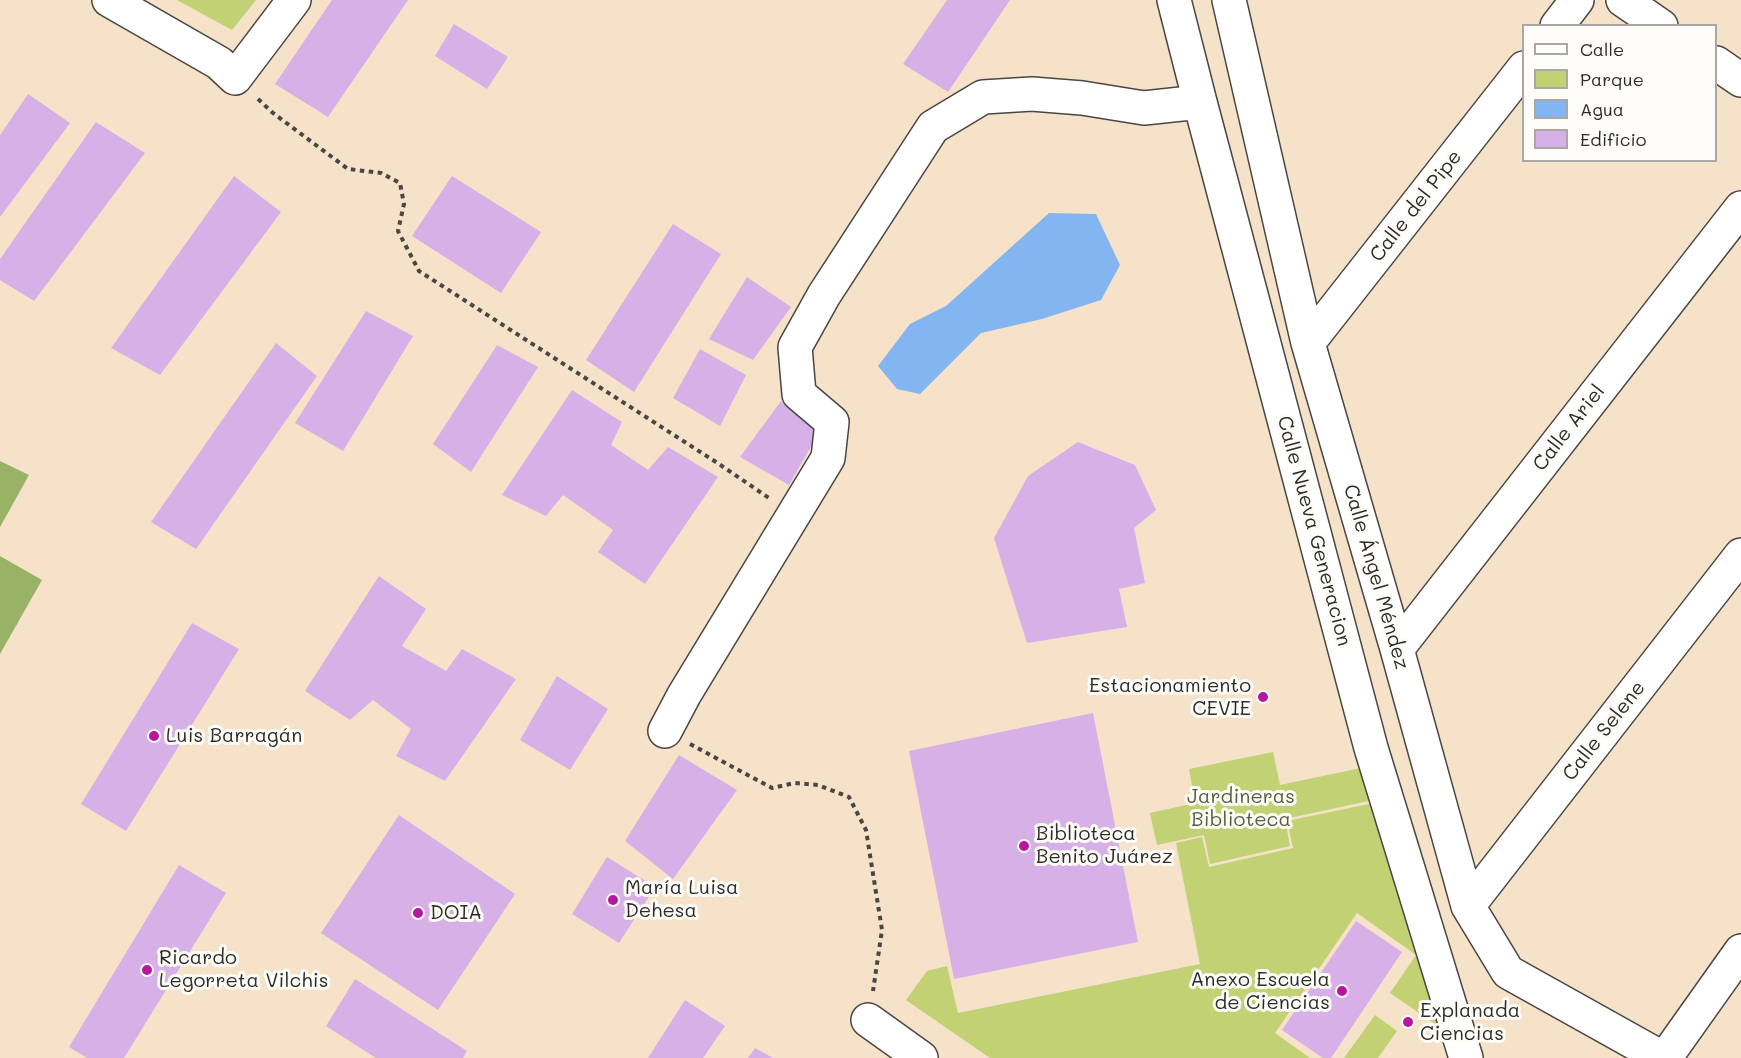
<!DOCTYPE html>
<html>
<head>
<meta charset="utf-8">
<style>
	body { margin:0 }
	#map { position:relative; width:1741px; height:1058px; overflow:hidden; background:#f5e2c9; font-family:Mali,sans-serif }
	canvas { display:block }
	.legend { position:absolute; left:1522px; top:24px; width:195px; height:138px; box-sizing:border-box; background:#fdfcf7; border:2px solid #a9a8a5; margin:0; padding:8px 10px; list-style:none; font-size:18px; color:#2b2b2b }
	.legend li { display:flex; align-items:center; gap:12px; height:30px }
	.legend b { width:30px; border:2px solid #a9a8a5 }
</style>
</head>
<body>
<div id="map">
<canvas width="1741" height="1058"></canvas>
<ul class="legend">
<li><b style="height:8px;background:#fff"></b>Calle</li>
<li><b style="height:16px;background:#c1d174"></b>Parque</li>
<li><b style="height:16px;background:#83b5f0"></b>Agua</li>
<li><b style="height:16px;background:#d8b0e8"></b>Edificio</li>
</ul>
</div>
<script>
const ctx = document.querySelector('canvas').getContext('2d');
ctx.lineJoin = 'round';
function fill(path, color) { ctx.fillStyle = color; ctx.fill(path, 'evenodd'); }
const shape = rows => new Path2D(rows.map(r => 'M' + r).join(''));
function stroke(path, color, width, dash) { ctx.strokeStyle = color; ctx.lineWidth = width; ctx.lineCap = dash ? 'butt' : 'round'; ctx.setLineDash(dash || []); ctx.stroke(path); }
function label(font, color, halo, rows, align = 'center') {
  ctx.font = font + ' Mali,sans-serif'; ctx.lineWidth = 6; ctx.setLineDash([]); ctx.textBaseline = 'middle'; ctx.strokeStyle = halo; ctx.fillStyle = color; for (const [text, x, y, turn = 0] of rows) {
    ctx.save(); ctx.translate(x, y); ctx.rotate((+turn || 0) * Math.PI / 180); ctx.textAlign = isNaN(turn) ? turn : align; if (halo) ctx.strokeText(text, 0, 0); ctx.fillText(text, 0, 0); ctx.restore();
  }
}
fill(shape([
	[177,0,256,0,232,30],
	[1273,752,1280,785,1380,764,1387,797,1285,819,1290,846,1210,864,1204,835,1157,845,1150,813,1195,803,1189,769],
	[1398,798,1454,1037,1390,993,1416,955,1357,913,1275,1033,1310,1058,990,1058,906,1000,927,971,947,966,958,1013,1200,964,1176,843,1202,837,1209,867,1293,848,1287,821],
	[1375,1015,1397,1031,1378,1058,1344,1058]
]), '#c1d174');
fill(shape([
	[0,461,29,475,0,527],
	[0,556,42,580,0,654]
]), '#98b366');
fill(shape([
	[1049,213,1096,214,1120,265,1101,300,1042,319,981,333,920,394,897,389,878,366,910,324,946,306]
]), '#83b5f0');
fill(shape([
	[332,0,408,0,328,117,275,84],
	[947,0,1010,0,948,92,903,64],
	[454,24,508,57,487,89,435,56],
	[28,94,70,123,0,217,0,135],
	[96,122,145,153,34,301,0,280,0,259],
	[234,176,281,212,160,375,111,348],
	[452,176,541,232,501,293,412,236],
	[673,224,721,254,634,392,586,360],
	[747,277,791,307,753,360,709,339],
	[366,311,413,336,343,451,295,423],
	[276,343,317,376,196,549,151,522],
	[497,345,538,367,471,472,433,444],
	[700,349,746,375,720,426,673,398],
	[572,390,622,422,611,445,648,470,668,447,718,477,645,584,598,552,613,530,563,495,546,516,502,495],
	[781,401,820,431,789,485,740,457],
	[1078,442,1135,465,1156,510,1134,528,1145,583,1119,589,1127,627,1027,643,994,538,1028,476],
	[379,576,426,609,402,646,446,671,462,649,516,679,445,781,396,756,411,729,373,700,350,720,305,691],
	[192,623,239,649,126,831,81,804],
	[557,676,608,709,570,770,520,740],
	[1093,713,1138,942,954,979,909,751],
	[679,755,737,790,673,879,625,841],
	[399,815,515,894,438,1010,321,933],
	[607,857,655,887,619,943,572,914],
	[179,865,226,893,124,1058,87,1058,69,1047],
	[1356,921,1402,952,1331,1058,1323,1058,1282,1030],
	[355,979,467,1051,463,1058,376,1058,326,1026],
	[685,1000,725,1026,703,1058,648,1058],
	[755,1048,773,1058,748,1058]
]), '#d8b0e8');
const minor = shape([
	[109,0,219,63,235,78,294,0],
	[1174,0,1200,102,1371,748,1466,1058],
	[1229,0,1308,343,1397,649,1468,906,1508,972,1662,1058],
	[1623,0,1661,26],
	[1557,26,1577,0],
	[1716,63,1741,80],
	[1308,343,1524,68],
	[1397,649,1741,208],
	[665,731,684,695,828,458,832,422,799,394,795,347,824,295,933,127,983,97,1032,94,1082,98,1144,108,1200,102],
	[1468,906,1741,555],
	[868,1020,921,1058],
	[1665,1058,1741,951]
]);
stroke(minor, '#494643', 36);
stroke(shape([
	[258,99,273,113,348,169,381,173,400,183,404,204,398,231,419,271,719,464,769,498],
	[690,744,772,788,794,783,818,785,849,797,866,830,882,930,873,991]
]), '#494643', 4, [4.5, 4.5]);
stroke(minor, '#fff', 33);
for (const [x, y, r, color] of [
	[1263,697,6,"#b5179e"],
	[154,736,6,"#b5179e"],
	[1024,846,6,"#b5179e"],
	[613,900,6,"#b5179e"],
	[418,913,6,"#b5179e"],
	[147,970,6,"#b5179e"],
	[1342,991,6,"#b5179e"],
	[1408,1022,6,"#b5179e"]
]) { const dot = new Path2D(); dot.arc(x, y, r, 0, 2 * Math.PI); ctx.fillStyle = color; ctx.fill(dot); stroke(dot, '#fdfcf7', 2); }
label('20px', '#2b2b2b', '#fdfcf7', [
	["Calle del Pipe",1416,206,-52],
	["Calle Ariel",1569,428,-52],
	["Calle Nueva Generacion",1314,531,75],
	["Calle Ángel Méndez",1376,577,74],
	["Calle Selene",1604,731,-52]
]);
label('20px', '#2b2b2b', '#fdfcf7', [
	["Estacionamiento",1251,686,"right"],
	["CEVIE",1251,709,"right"],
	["Luis Barragán",166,736],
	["Biblioteca",1036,834],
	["Benito Juárez",1036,857],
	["María Luisa",625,888],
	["Dehesa",625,911],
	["DOIA",430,913],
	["Ricardo",159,958],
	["Legorreta Vilchis",159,981],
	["Anexo Escuela",1330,980,"right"],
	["de Ciencias",1330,1003,"right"],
	["Explanada",1420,1011],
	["Ciencias",1420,1034]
], 'left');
label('20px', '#585d41', '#fdfcf7', [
	["Jardineras",1241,797],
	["Biblioteca",1241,820]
]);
</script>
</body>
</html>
